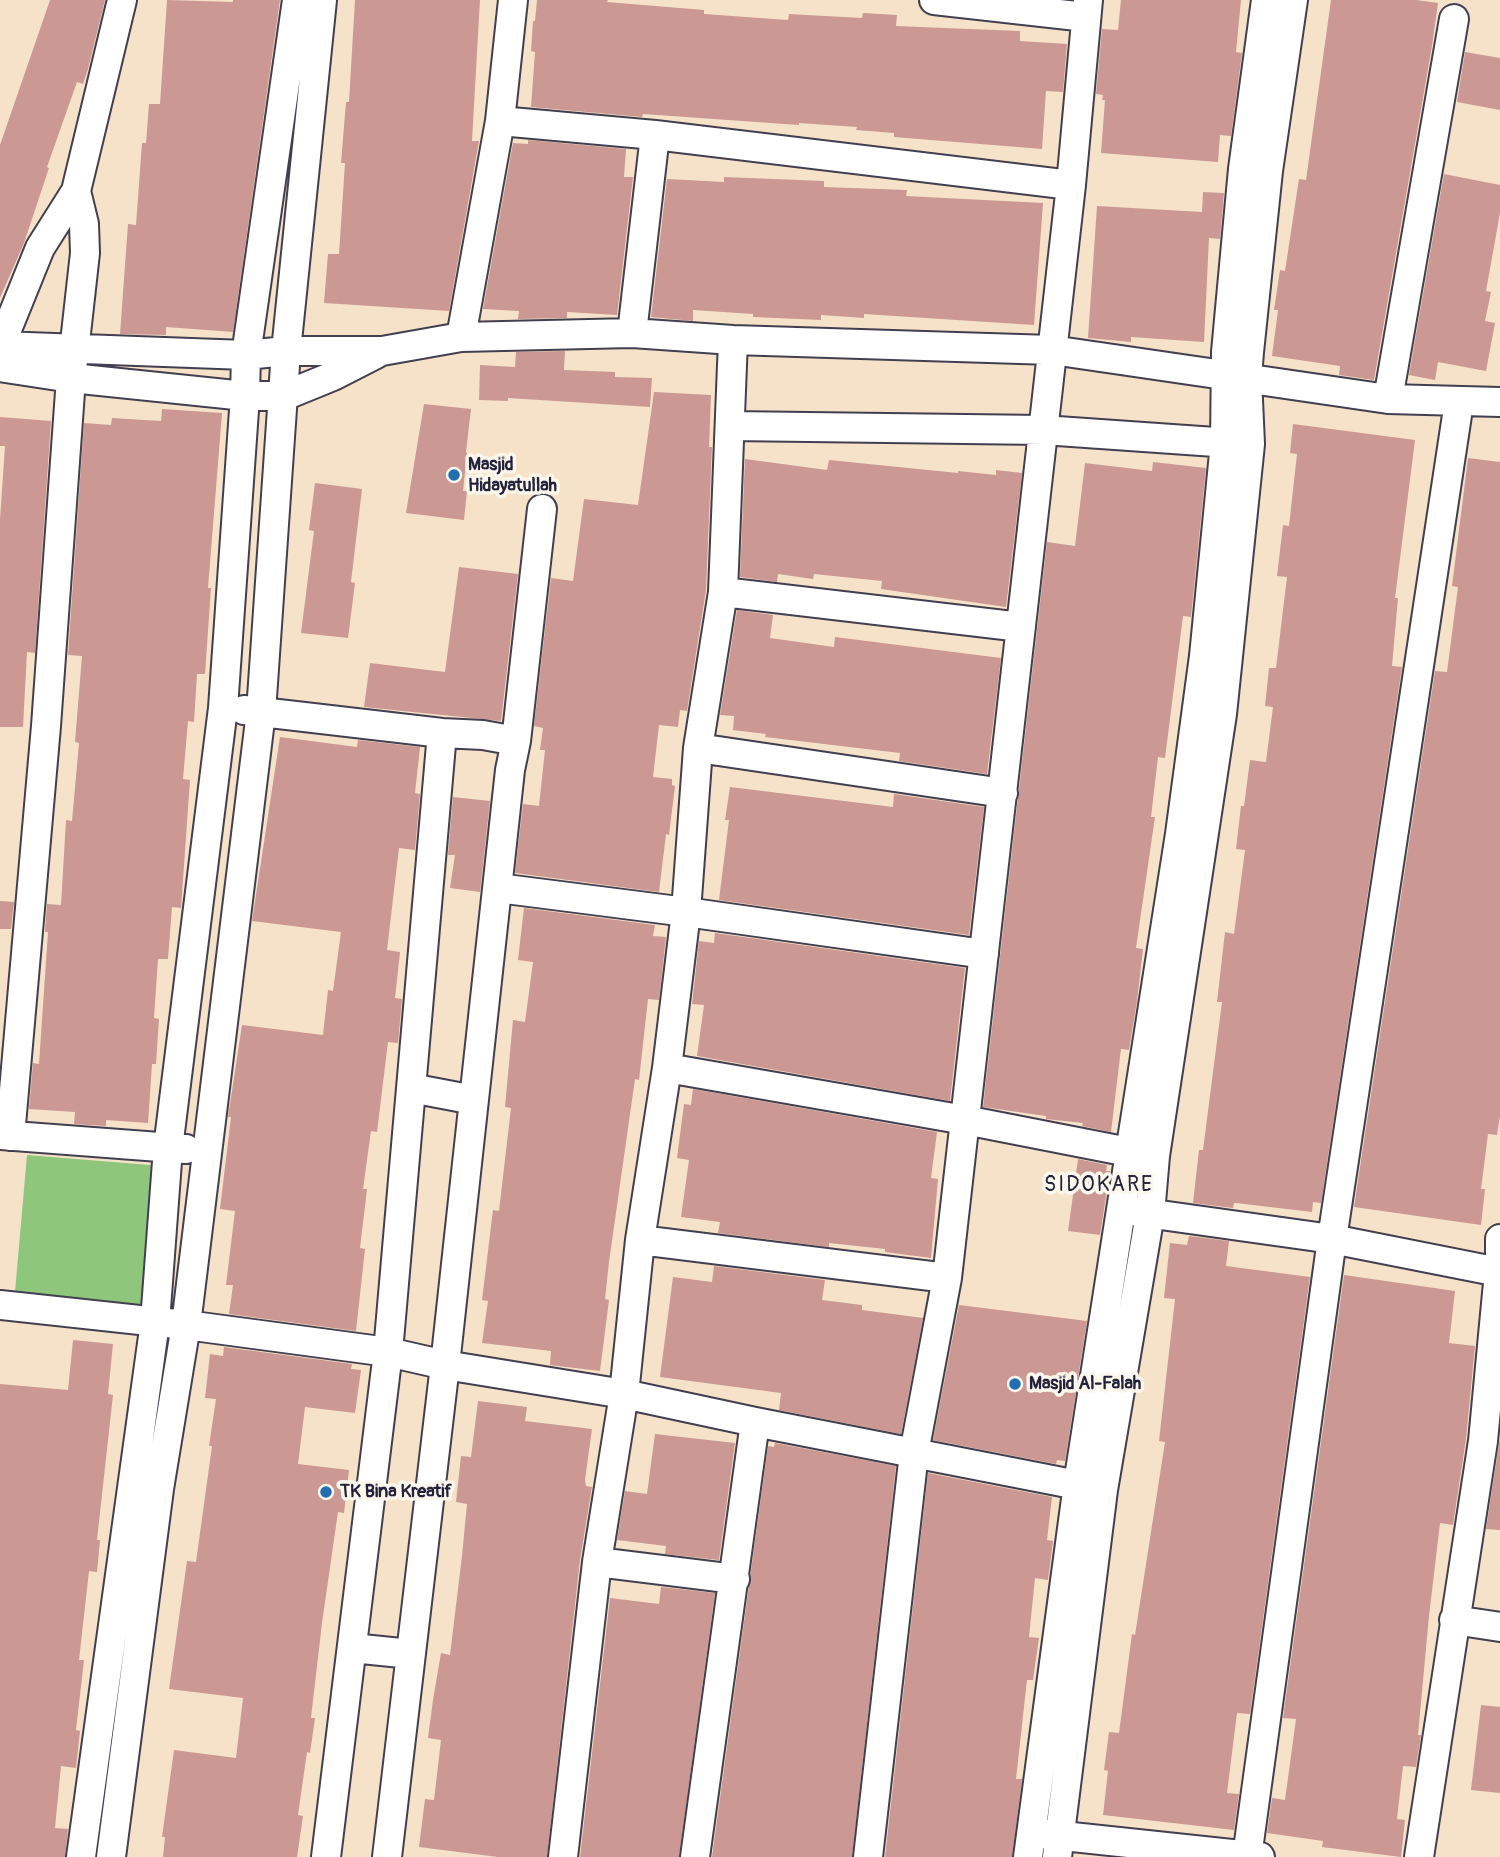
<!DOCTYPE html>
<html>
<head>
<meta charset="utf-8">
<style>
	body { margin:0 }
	canvas { display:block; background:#f5e2c8 }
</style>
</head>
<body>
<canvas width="1500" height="1857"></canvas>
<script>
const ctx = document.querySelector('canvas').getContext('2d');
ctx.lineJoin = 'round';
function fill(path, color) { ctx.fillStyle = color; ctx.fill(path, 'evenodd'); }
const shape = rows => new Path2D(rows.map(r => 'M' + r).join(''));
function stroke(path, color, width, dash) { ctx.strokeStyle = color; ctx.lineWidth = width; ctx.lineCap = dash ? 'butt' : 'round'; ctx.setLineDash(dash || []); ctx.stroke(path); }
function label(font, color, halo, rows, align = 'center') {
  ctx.font = font + ' Pangolin,sans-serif'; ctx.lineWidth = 7; ctx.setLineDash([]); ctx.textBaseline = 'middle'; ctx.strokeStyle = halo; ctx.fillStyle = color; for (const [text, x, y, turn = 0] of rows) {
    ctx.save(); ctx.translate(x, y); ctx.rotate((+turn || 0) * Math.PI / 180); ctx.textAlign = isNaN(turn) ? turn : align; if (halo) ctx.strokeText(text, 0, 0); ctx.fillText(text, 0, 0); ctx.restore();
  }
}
fill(shape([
	[27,1155,162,1166,150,1308,15,1292]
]), '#8ec77b');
fill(shape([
	[50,0,105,0,88,69,83,84,77,82,47,167,49,168,24,243,0,298,0,145],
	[167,0,233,2,233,0,280,0,233,332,166,327,166,335,120,334,128,224,136,225,142,143,146,143,149,104,160,104],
	[355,0,480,0,472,141,479,141,449,311,324,303,328,254,339,254,345,163,341,163,346,102,349,102],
	[537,0,608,0,607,2,704,10,704,14,788,20,789,14,862,18,863,13,897,15,896,26,1020,31,1020,41,1067,44,1063,92,1046,91,1042,149,894,137,894,133,856,130,857,127,799,123,799,125,643,114,642,117,531,107,535,52,531,51,533,21,535,21],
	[1121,0,1241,0,1236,52,1242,53,1231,136,1220,135,1218,162,1101,153,1105,100,1102,100,1103,95,1096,94,1102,29,1118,30],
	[1331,0,1416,0,1438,3,1432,46,1374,380,1339,375,1340,366,1272,356,1278,310,1274,310,1280,270,1285,271,1299,179,1306,180],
	[1465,52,1500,58,1500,110,1457,102],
	[528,140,626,149,624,177,633,177,617,315,567,312,567,318,518,319,519,311,483,309,513,143,528,144],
	[1444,174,1500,185,1500,213,1486,291,1491,292,1485,321,1495,323,1486,371,1438,362,1435,380,1409,375],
	[724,177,824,181,824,187,907,190,906,196,1043,203,1034,325,864,314,864,318,821,315,821,320,753,317,753,314,693,310,693,321,651,317,667,179,724,182],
	[1203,192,1224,193,1220,239,1209,238,1204,342,1131,337,1131,342,1088,338,1097,206,1202,212],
	[565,351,564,370,615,372,615,377,652,378,650,407,508,398,508,401,479,400,480,365,515,367,516,352],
	[654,392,711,395,709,447,712,447,706,590,687,711,680,710,678,727,659,725,653,777,672,779,672,785,675,786,669,835,666,834,659,892,515,873,523,804,539,806,545,750,540,750,543,728,534,726,551,578,573,581,584,499,638,505],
	[424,404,471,409,466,452,467,453,463,491,467,491,464,520,406,513],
	[162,409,222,413,208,588,211,588,205,674,197,674,194,722,188,721,183,779,190,780,181,908,172,907,168,959,158,959,154,1018,159,1019,156,1064,152,1064,148,1123,106,1120,106,1126,74,1124,75,1112,29,1109,33,1063,39,1064,48,932,45,932,47,904,61,905,66,820,72,821,79,743,75,742,82,656,68,655,84,423,111,425,112,418,161,421],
	[0,417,51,421,35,653,27,652,23,727,0,727,0,519,5,446,0,446],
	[1293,424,1415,440,1395,598,1398,598,1392,666,1402,667,1321,1203,1313,1202,1312,1212,1236,1203,1234,1203,1233,1208,1193,1203,1199,1150,1203,1150,1222,1002,1217,1002,1225,932,1234,934,1245,850,1236,849,1241,806,1244,806,1250,760,1266,762,1273,707,1265,706,1269,668,1276,668,1287,577,1277,576,1283,525,1289,526,1297,454,1290,453],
	[1468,458,1500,462,1500,1116,1497,1135,1488,1134,1481,1189,1485,1189,1481,1225,1354,1207,1435,671,1447,672,1458,587,1452,586],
	[745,459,827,470,829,460,958,473,958,471,996,475,996,470,1022,473,1006,607,881,589,882,581,814,574,813,579,778,574,777,582,740,577],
	[1153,462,1206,468,1191,617,1183,616,1165,758,1158,757,1151,817,1155,817,1136,948,1143,949,1137,1001,1129,1050,1121,1049,1111,1132,1082,1126,1083,1123,1046,1119,1046,1116,983,1107,1047,542,1075,546,1085,463,1152,471],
	[315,483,362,489,351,582,355,583,348,638,301,633,314,531,309,530],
	[459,567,518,574,501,721,364,707,370,663,445,672],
	[737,610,773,615,770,638,834,647,835,637,1001,658,987,774,899,761,900,753,765,737,766,734,733,730,734,716,720,715],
	[280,737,357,747,358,740,420,747,415,793,420,794,415,850,399,848,387,950,400,952,395,998,402,999,398,1043,388,1042,377,1132,371,1131,363,1189,367,1189,360,1248,365,1249,356,1331,229,1314,233,1285,226,1285,235,1211,220,1209,231,1117,228,1117,242,1025,323,1035,328,990,333,991,341,932,252,921],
	[730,787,893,807,894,794,984,807,969,935,719,900,729,820,725,820],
	[453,797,490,801,480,892,450,888,455,855,448,855],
	[0,901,14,902,11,929,0,929],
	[524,908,655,925,653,936,666,937,659,1000,648,999,639,1080,635,1079,609,1262,605,1299,609,1300,600,1371,550,1365,551,1351,482,1343,488,1301,482,1300,493,1210,499,1211,511,1108,505,1107,513,1020,525,1022,533,962,518,960],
	[715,933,965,968,950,1101,697,1056,704,1005,692,1004,699,941,714,943],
	[693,1089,937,1132,931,1178,938,1179,931,1258,885,1252,885,1249,829,1243,829,1247,718,1233,720,1222,681,1217,689,1160,677,1158,684,1104,691,1105],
	[1078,1159,1107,1165,1106,1171,1110,1171,1100,1235,1068,1231],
	[1189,1236,1229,1241,1226,1266,1310,1277,1250,1714,1237,1713,1227,1793,1239,1794,1234,1830,1103,1815,1108,1771,1104,1770,1109,1732,1119,1733,1132,1634,1135,1635,1165,1442,1159,1441,1175,1299,1164,1298,1170,1243,1187,1245],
	[714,1266,825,1280,822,1300,862,1305,862,1310,923,1318,901,1434,779,1410,781,1393,660,1377,673,1277,712,1282],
	[1344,1275,1455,1291,1449,1343,1475,1346,1466,1439,1453,1525,1440,1523,1429,1616,1418,1735,1421,1735,1416,1767,1403,1766,1397,1819,1405,1820,1401,1857,1322,1847,1323,1841,1267,1833,1272,1798,1285,1800,1296,1719,1283,1718],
	[959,1305,1087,1321,1065,1461,1057,1460,1056,1464,933,1440],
	[73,1340,113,1344,108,1394,113,1395,97,1540,100,1540,97,1572,89,1571,79,1660,84,1660,76,1730,80,1731,76,1768,61,1766,55,1828,68,1829,65,1857,0,1857,0,1384,68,1390],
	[224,1347,352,1364,351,1369,361,1370,355,1413,305,1407,298,1464,349,1470,344,1513,338,1512,322,1623,311,1718,315,1718,310,1753,307,1752,298,1815,303,1816,297,1857,163,1857,165,1837,162,1837,174,1750,236,1758,243,1698,169,1689,187,1561,196,1562,212,1446,209,1446,216,1399,205,1398,210,1354,223,1356],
	[478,1401,527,1407,525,1421,592,1429,585,1480,586,1486,592,1487,580,1560,547,1857,498,1857,419,1847,425,1799,434,1800,441,1740,428,1738,433,1700,441,1653,450,1655,462,1556,467,1504,456,1502,461,1456,471,1457],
	[655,1434,735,1443,719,1560,665,1554,666,1546,617,1540,625,1491,647,1494],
	[1500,1438,1500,1530,1486,1529],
	[775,1443,896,1466,852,1857,712,1857,768,1446,774,1447],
	[928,1473,1052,1497,1047,1540,1053,1541,1048,1580,1035,1578,1029,1637,1039,1638,1033,1680,1027,1680,1016,1779,1022,1779,1012,1857,885,1857],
	[661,1587,715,1593,679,1857,580,1857,610,1598,659,1604],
	[1481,1705,1500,1707,1500,1793,1471,1790]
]), '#cc9894');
const minor = shape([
	[934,0,1086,17],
	[500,121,655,135,1071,185],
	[632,333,655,135],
	[461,337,500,121,513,0],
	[0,346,246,355,286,351,382,351,461,337,632,333,733,340,1052,350,1388,399,1500,402],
	[1,363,6,332,40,248,76,191,122,0],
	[0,367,71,378,245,396,284,396,333,376,376,354],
	[1388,399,1454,19],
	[730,426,1043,430,1244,444],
	[723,592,1021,627],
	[244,710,442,733,483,735,516,741,510,770,445,1365,387,1857],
	[516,741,542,509],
	[698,748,1003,793],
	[498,888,686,912,984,954],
	[667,1068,965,1120,1149,1156],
	[411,1088,474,1100],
	[0,1135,186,1149],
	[10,1136,46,726,71,378,85,253,84,224,76,191],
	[1132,1211,1332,1239,1499,1272,1483,1441,1419,1857],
	[1500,1239,1500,1272],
	[640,1240,947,1278],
	[0,1305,186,1325,388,1352,445,1365,624,1394,755,1422,1093,1488],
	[597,1562,735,1579],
	[1454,1620,1500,1627],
	[352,1648,411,1654],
	[1044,1834,1260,1857],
	[81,1857,155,1322,168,1148,223,708,245,396,246,355,297,0],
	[111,1857,159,1489,186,1325,261,712,286,351,322,0],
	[326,1857,388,1352,442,733],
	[563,1857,597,1562,624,1394,640,1240,667,1068,686,912,698,748,723,592,733,340],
	[695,1857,755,1422],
	[868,1857,914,1453,947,1278,1071,185,1088,0],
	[1028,1857,1078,1484,1180,834,1204,656,1225,443,1226,352,1243,169,1266,0],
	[1057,1857,1103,1490,1150,1214,1155,1156,1222,714,1250,444,1247,378,1249,352,1268,171,1293,0],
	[1247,1857,1332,1239,1459,402]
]);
stroke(minor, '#423f50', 32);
stroke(minor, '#fff', 28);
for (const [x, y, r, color] of [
	[454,475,7,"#1f6fb2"],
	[1015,1384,7,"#1f6fb2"],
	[326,1492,7,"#1f6fb2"]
]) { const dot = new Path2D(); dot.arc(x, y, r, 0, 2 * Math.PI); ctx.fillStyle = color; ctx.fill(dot); stroke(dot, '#fbf7ec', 2.5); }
label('bold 18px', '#22223b', '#fbf7ec', [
	["Masjid",468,465],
	["Hidayatullah",468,486],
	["Masjid Al-Falah",1029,1384],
	["TK Bina Kreatif",340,1492]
], 'left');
ctx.letterSpacing = '2px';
label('21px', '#22223b', '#fbf7ec', [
	["SIDOKARE",1099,1186]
]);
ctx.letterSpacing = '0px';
</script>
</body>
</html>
